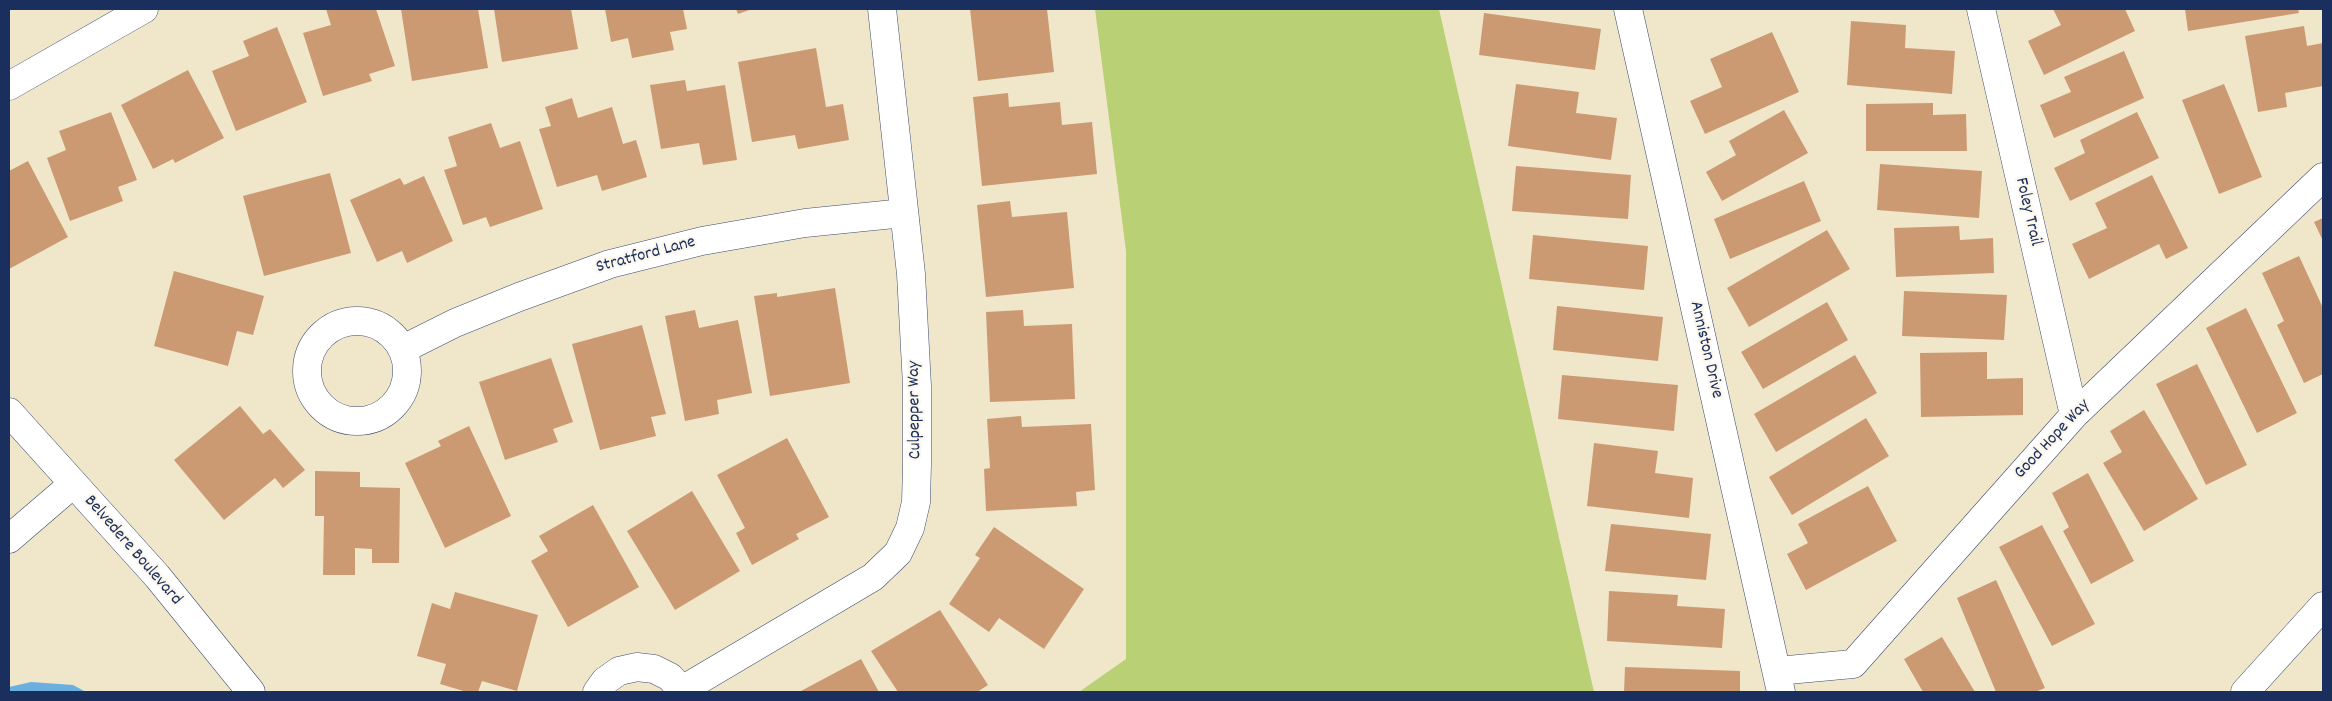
<!DOCTYPE html>
<html>
<head>
<meta charset="utf-8">
<style>
	body { margin:0 }
	#map { position:relative; width:2332px; height:701px; overflow:hidden; background:#f0e6ca; font-family:Dekko,sans-serif }
	canvas { display:block }
	.frame { position:absolute; inset:0; border:10px solid #1b2f5e; pointer-events:none }
</style>
</head>
<body>
<div id="map">
<canvas width="2332" height="701"></canvas>
<div class="frame"></div>
</div>
<script>
const ctx = document.querySelector('canvas').getContext('2d');
ctx.lineJoin = 'round';
function fill(path, color) { ctx.fillStyle = color; ctx.fill(path, 'evenodd'); }
const shape = rows => new Path2D(rows.map(r => 'M' + r).join(''));
function stroke(path, color, width, dash) { ctx.strokeStyle = color; ctx.lineWidth = width; ctx.lineCap = dash ? 'butt' : 'round'; ctx.setLineDash(dash || []); ctx.stroke(path); }
function label(font, color, halo, rows, align = 'center') {
  ctx.font = font + ' Dekko,sans-serif'; ctx.lineWidth = 4.5; ctx.setLineDash([]); ctx.textBaseline = 'middle'; ctx.strokeStyle = halo; ctx.fillStyle = color; for (const [text, x, y, turn = 0] of rows) {
    ctx.save(); ctx.translate(x, y); ctx.rotate((+turn || 0) * Math.PI / 180); ctx.textAlign = isNaN(turn) ? turn : align; if (halo) ctx.strokeText(text, 0, 0); ctx.fillText(text, 0, 0); ctx.restore();
  }
}
fill(shape([
	[1095,9,1439,9,1594,692,1079,692,1126,659,1126,251]
]), '#b9d075');
fill(shape([
	[31,682,73,685,86,692,9,692,9,687]
]), '#6bafe0');
fill(shape([
	[326,9,376,9,395,66,369,74,372,81,323,96,303,33,331,25],
	[401,9,478,9,488,68,412,81],
	[494,9,571,9,578,49,502,62],
	[605,9,683,9,687,29,670,32,674,50,632,58,628,38,611,42],
	[736,9,752,9,738,14],
	[970,9,1047,9,1054,72,978,81],
	[2053,9,2125,9,2135,31,2044,75,2028,41,2061,25],
	[2185,9,2298,9,2299,13,2188,31],
	[1484,13,1601,29,1595,70,1479,55],
	[1851,21,1906,25,1905,48,1955,51,1952,94,1847,85],
	[2304,26,2307,46,2323,43,2323,86,2285,93,2287,107,2258,112,2245,36],
	[277,27,307,102,236,131,212,71,249,56,243,41],
	[1772,32,1799,92,1705,134,1690,101,1722,87,1710,59],
	[816,48,826,107,843,104,849,140,798,149,795,135,752,142,738,62],
	[2124,51,2144,98,2054,138,2040,105,2071,92,2064,77],
	[188,70,224,138,175,163,173,159,153,169,121,105],
	[685,80,687,91,725,85,737,160,703,165,699,143,661,149,650,85],
	[1516,84,1579,92,1576,113,1617,118,1611,160,1508,146],
	[2224,84,2262,177,2219,194,2182,100],
	[1008,93,1009,107,1060,102,1062,125,1092,122,1097,174,982,186,973,97],
	[572,98,578,118,612,107,623,144,636,140,647,177,602,191,597,175,557,187,539,129,551,126,545,107],
	[1933,103,1933,115,1966,114,1967,151,1866,151,1866,104],
	[1784,110,1808,153,1722,201,1706,172,1736,155,1729,141],
	[111,112,137,180,118,187,123,201,70,221,47,158,66,150,59,131],
	[2137,112,2159,158,2070,201,2054,168,2085,153,2080,140],
	[491,123,500,148,520,141,543,209,490,227,486,217,463,225,444,170,457,166,448,137],
	[28,161,68,237,9,269,9,171],
	[1880,164,1982,171,1979,218,1877,210],
	[1516,166,1631,175,1628,219,1512,211],
	[330,173,351,253,264,276,243,196],
	[2152,175,2188,248,2166,259,2159,244,2089,279,2072,244,2107,228,2095,203],
	[424,176,453,241,407,263,402,251,377,262,350,200,400,178,404,185],
	[1804,181,1821,221,1730,259,1714,219],
	[1010,201,1012,217,1067,212,1074,288,986,297,977,205],
	[2323,218,2323,241,2314,222],
	[1959,226,1960,240,1993,238,1994,273,1896,277,1894,228],
	[1827,230,1850,269,1749,327,1727,288],
	[1533,235,1648,246,1644,290,1529,279],
	[2299,256,2323,308,2323,374,2304,383,2277,325,2284,321,2262,273],
	[174,271,264,296,253,335,237,331,228,366,154,346],
	[835,288,850,383,770,396,754,296,777,293,777,297],
	[1904,291,2007,295,2004,340,1902,336],
	[1827,302,1848,340,1763,389,1741,352],
	[1557,306,1663,317,1658,361,1553,350],
	[2246,308,2297,413,2257,433,2206,328],
	[695,310,699,328,738,320,752,393,717,400,719,414,685,421,665,316],
	[1023,310,1024,326,1072,324,1075,399,990,402,986,312],
	[642,325,666,414,651,417,656,436,600,450,572,344],
	[1987,352,1987,379,2023,378,2023,415,1921,417,1920,353],
	[1855,355,1877,393,1776,452,1754,414],
	[551,358,573,422,553,429,558,442,505,460,479,382],
	[2197,364,2247,465,2206,485,2156,384],
	[1562,375,1678,385,1674,431,1558,419],
	[240,406,263,434,270,429,305,470,283,488,275,478,224,520,174,460],
	[2144,410,2198,499,2144,531,2103,463,2122,452,2110,431],
	[1021,416,1022,427,1091,424,1095,490,1076,492,1077,506,986,511,984,469,990,468,987,419],
	[1866,418,1889,456,1792,515,1769,477],
	[469,426,511,516,445,548,405,463,441,446,438,441],
	[787,438,829,517,796,534,799,539,752,565,736,533,745,528,717,475],
	[1594,443,1658,451,1655,473,1693,478,1689,518,1587,506],
	[315,471,360,472,360,487,400,488,399,563,372,563,372,549,355,548,355,575,323,575,324,516,315,516],
	[2088,473,2134,561,2091,584,2063,531,2069,527,2052,493],
	[1868,486,1897,541,1806,590,1787,554,1808,543,1798,524],
	[692,491,740,571,675,610,627,531],
	[593,505,639,587,568,627,531,561,548,551,539,536],
	[1611,524,1711,534,1706,580,1605,571],
	[2042,525,2095,624,2052,646,1999,547],
	[994,527,1084,589,1044,649,999,618,989,632,949,604,980,558,975,555],
	[1996,580,2045,688,2035,692,1996,692,1957,598],
	[1609,591,1678,595,1677,606,1725,609,1722,648,1607,641],
	[455,592,538,615,517,691,482,681,478,692,467,692,440,684,446,664,417,656,432,603,450,609],
	[940,610,988,685,977,692,898,692,871,651],
	[1942,637,1975,692,1923,692,1904,659],
	[861,659,879,692,799,692],
	[1625,667,1740,671,1740,692,1624,692]
]), '#cc9a72');
const minor = shape([
	[1628,9,1781,692],
	[1981,9,2074,415],
	[9,86,144,9],
	'307 371a50 50 0 1 1 100 0a50 50 0 1 1-100 0Z',
	[403,349,455,323,519,297,610,264,702,241,805,223,904,213],
	[9,539,73,484],
	[1777,671,1853,664,2074,415,2323,177],
	[682,690,873,577,898,553,910,528,916,502,917,464,917,386,911,274,882,9],
	[597,692,605,681,619,671,637,667,654,669,670,677,683,692]
]);
const tertiary = shape([
	[9,412,157,576,251,692]
]);
const secondary = shape([
	[2245,692,2323,606]
]);
stroke(minor, '#3b4a6e', 29);
stroke(tertiary, '#3b4a6e', 29);
stroke(secondary, '#3b4a6e', 29);
stroke(minor, '#fff', 28);
stroke(tertiary, '#fff', 28);
stroke(secondary, '#fff', 28);
label('18px', '#1b2f5e', '#fbf7ec', [
	["Foley Trail",2027,212,77],
	["Stratford Lane",646,256,-15],
	["Anniston Drive",1705,350,77],
	["Culpepper Way",916,410,-91],
	["Good Hope Way",2053,440,-47],
	["Belvedere Boulevard",132,551,49]
]);
</script>
</body>
</html>
